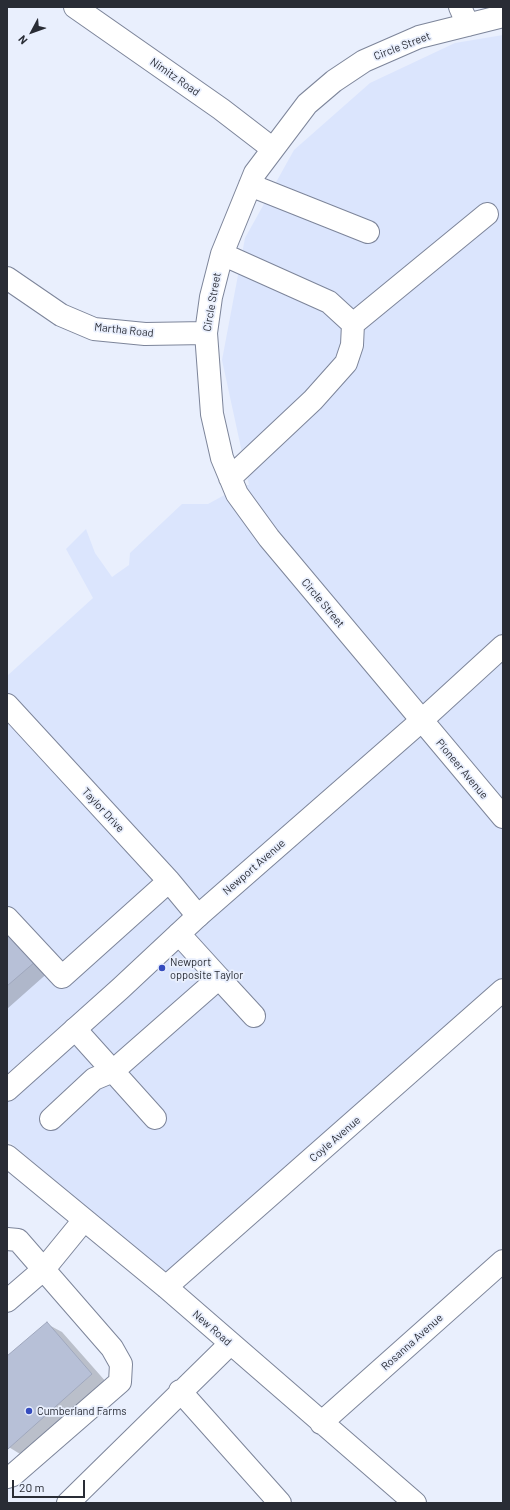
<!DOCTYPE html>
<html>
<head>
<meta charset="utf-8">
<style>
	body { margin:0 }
	#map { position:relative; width:510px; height:1510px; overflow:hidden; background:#e9effd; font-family:Barlow,sans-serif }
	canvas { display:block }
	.frame { position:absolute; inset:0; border:8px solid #292c35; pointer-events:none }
	.north { position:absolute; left:12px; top:12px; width:40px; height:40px; -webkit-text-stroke:3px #e9effd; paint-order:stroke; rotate:229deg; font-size:11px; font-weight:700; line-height:16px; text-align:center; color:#292c35 }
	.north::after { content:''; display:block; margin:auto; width:14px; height:18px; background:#292c35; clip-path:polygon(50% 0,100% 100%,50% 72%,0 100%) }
	.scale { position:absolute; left:12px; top:1480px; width:73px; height:18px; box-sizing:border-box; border:2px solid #292c35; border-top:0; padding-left:5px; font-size:12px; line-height:14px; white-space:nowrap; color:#292c35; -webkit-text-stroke:3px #e9effd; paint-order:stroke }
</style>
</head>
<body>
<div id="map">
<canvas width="510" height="1510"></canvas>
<div class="frame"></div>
<div class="north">N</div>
<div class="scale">20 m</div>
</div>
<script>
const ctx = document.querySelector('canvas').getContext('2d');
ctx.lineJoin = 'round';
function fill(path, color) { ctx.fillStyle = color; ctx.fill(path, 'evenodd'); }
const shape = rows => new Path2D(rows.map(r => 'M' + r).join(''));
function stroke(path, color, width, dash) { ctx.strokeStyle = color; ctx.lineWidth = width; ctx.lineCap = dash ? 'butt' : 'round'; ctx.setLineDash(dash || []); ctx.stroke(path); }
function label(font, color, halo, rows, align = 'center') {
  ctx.font = font + ' Barlow,sans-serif'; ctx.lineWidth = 3.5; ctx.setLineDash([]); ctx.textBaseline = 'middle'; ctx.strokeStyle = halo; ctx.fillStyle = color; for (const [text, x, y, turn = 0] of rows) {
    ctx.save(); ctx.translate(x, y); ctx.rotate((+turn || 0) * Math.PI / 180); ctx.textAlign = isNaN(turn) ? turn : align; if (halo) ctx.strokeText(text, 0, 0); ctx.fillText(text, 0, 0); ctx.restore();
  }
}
fill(shape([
	[503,35,503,982,169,1277,7,1140,7,676,93,598,66,549,86,529,95,553,112,577,129,565,130,553,182,504,208,504,243,485,249,485,222,360,245,238,294,150,370,83,455,43]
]), '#dbe5fd');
fill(shape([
	[7,924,51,970,7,1009],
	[47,1324,62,1332,107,1383,25,1457,7,1446,7,1358]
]), '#0003');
const building = shape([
	[7,929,36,961,7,986,7,929],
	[47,1322,92,1374,8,1449,7,1447,7,1356,47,1322]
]);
fill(building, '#b7c0d7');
stroke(building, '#9fa7bd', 1);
const minor = shape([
	[75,7,221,109,273,149],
	[460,7,468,25],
	[503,16,419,37,364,61,334,81,307,104,255,173,222,254,211,297,206,333,212,414,222,458,237,494,269,538,503,817],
	[250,185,368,232],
	[222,254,329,302,353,324,352,345,346,363,313,400,230,478],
	[7,278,61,315,94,329,145,334,206,333],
	[353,324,487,214],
	[7,705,169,881,198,916],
	[7,918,62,977,169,881],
	[219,978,254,1016],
	[75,1029,155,1118],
	[51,1119,94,1079,113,1071,219,978,179,934],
	[7,1156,166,1287,415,1503],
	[7,1239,18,1240,112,1348,121,1364,120,1382,13,1475,7,1477],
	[166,1287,503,990],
	[7,1301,44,1269,84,1220],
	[180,1391,280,1503],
	[321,1423,503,1261],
	[68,1503,230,1344]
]);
const major = shape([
	[7,1090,121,988,198,916,421,721,503,646]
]);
stroke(minor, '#7d859a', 24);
stroke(major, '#7d859a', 24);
stroke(minor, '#fff', 22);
stroke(major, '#fff', 22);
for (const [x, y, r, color] of [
	[162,968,4,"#354cbe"],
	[29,1411,4,"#354cbe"]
]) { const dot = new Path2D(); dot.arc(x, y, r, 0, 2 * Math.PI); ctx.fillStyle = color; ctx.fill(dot); stroke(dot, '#e9effd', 1.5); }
label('11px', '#292c35', '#e9effd', [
	["Circle Street",402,46,-21],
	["Nimitz Road",175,77,35],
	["Circle Street",212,302,-80],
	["Martha Road",124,330,6],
	["Circle Street",323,603,50],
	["Pioneer Avenue",462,769,50],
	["Taylor Drive",103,810,47],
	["Newport Avenue",254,867,-41],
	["Coyle Avenue",335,1139,-41],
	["New Road",212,1328,41],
	["Rosanna Avenue",412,1342,-42]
]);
label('11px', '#292c35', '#e9effd', [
	["Newport",170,962],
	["opposite Taylor",170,975],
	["Cumberland Farms",37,1411]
], 'left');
</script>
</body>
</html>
